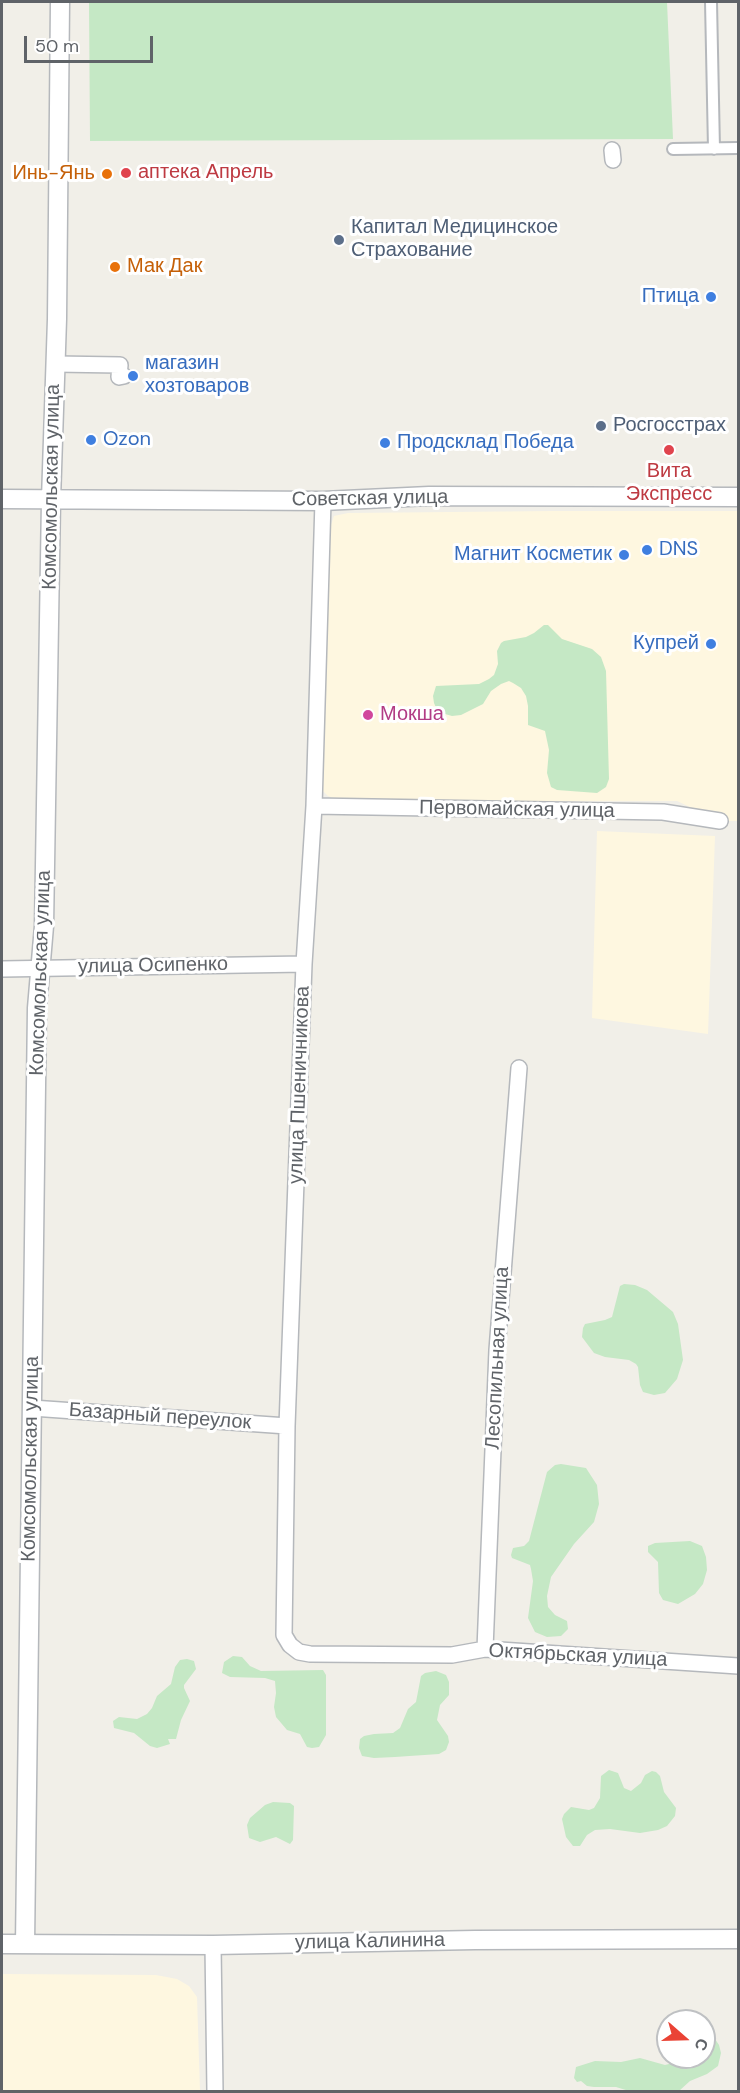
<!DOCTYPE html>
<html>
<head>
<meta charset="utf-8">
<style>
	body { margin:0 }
	#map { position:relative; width:740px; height:2093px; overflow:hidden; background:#f1efe8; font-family:"DM Sans",sans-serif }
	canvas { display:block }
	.frame { position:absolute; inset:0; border:3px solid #5f6368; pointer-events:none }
	.north { position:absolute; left:656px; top:2009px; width:60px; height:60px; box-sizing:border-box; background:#fff; border:2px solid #bfc1c3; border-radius:50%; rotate:110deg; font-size:16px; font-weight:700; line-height:24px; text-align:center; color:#5f6368 }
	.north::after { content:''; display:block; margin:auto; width:21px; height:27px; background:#ea4335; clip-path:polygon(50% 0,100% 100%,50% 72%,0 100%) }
	.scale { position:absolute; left:24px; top:36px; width:129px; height:27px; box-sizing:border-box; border:3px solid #5f6368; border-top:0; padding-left:8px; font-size:18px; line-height:21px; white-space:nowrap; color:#5f6368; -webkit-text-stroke:4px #fff; paint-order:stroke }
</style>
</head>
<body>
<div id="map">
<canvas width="740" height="2093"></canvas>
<div class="frame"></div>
<div class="north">С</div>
<div class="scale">50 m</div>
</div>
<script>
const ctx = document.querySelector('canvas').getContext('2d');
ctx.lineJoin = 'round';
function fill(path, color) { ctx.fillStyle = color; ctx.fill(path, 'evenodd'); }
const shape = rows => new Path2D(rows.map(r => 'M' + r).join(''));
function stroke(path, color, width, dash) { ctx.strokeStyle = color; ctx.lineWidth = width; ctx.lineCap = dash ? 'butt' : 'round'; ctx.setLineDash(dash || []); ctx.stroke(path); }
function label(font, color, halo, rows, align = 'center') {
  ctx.font = font + ' "DM Sans",sans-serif'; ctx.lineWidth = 6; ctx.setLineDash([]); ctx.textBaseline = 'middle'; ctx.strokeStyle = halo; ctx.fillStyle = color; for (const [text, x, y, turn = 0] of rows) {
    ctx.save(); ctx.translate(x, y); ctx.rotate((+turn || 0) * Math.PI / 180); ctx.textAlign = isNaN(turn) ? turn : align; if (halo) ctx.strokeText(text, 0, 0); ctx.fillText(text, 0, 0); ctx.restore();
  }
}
fill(shape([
	[554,511,738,511,738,821,720,821,677,801,350,801,336,799,328,796,321,789,329,531,334,516,348,513],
	[597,831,715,836,708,1034,592,1018],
	[2,1974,156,1975,177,1979,189,1986,197,1997,200,2091,2,2091]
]), '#fef7e0');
fill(shape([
	[89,2,667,2,673,139,90,141],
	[544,625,548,625,562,639,592,649,601,657,606,671,609,779,606,787,597,793,557,790,551,787,547,773,549,750,545,731,528,725,528,706,526,696,521,688,513,683,509,681,501,684,491,691,483,704,461,715,452,716,438,712,434,703,433,696,436,686,479,684,489,679,494,675,498,664,497,651,501,643,504,641,526,637,534,633],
	[624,1284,635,1285,647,1290,673,1312,678,1324,683,1360,677,1379,665,1393,654,1395,643,1392,640,1385,638,1367,636,1364,629,1360,605,1357,594,1353,582,1337,583,1328,585,1324,605,1320,612,1317,620,1286],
	[561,1464,586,1468,597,1485,599,1504,594,1522,574,1544,551,1577,547,1596,548,1607,555,1615,567,1621,568,1629,561,1636,547,1637,535,1632,528,1618,533,1581,531,1569,530,1565,512,1558,511,1555,513,1548,524,1546,529,1541,547,1472,555,1465],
	[690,1541,702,1546,706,1557,707,1570,703,1584,695,1594,678,1604,663,1600,659,1593,658,1562,648,1552,648,1546,655,1543],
	[233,1656,242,1657,250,1666,261,1671,323,1670,326,1675,326,1735,319,1747,312,1748,307,1747,300,1734,287,1730,276,1717,274,1707,276,1693,275,1681,265,1678,230,1677,222,1673,224,1662],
	[187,1659,194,1661,196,1669,184,1685,184,1688,190,1701,181,1720,176,1739,168,1739,170,1744,157,1748,150,1746,134,1733,114,1728,113,1721,119,1717,137,1719,147,1714,152,1708,157,1696,171,1684,175,1667,180,1660],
	[436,1671,446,1675,449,1682,449,1695,440,1705,437,1720,448,1736,449,1742,446,1750,439,1754,395,1757,374,1758,362,1756,359,1748,360,1739,364,1736,374,1734,393,1733,400,1728,408,1709,416,1702,421,1676,425,1673],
	[609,1770,618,1773,624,1788,631,1791,641,1783,645,1775,652,1771,656,1772,660,1776,664,1792,676,1808,675,1816,667,1826,658,1830,640,1833,610,1829,595,1830,587,1835,580,1846,573,1846,566,1837,562,1819,564,1814,571,1807,589,1810,594,1808,600,1798,601,1776],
	[273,1802,290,1803,294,1806,293,1840,290,1844,276,1837,260,1842,249,1838,247,1825,250,1818,265,1805],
	[704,2034,713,2036,719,2045,721,2053,718,2066,707,2074,690,2081,679,2091,629,2091,616,2087,594,2087,587,2086,581,2081,577,2082,574,2078,576,2067,595,2061,621,2062,640,2058,665,2065,669,2064,678,2057,704,2057]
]), '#c5e8c5');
const pedestrian = shape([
	[711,2,714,149],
	[673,149,738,148]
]);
const minor = shape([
	[612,150,613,160],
	[55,364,120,365,119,377,124,376],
	[323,501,314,806,304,964,287,1426,284,1635,290,1645,299,1652,310,1654,452,1655,485,1649,738,1666],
	[314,806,663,812,720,821],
	[2,969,304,964],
	[32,1408,287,1426],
	[485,1649,497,1350,519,1068],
	[213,1945,215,2092]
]);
const tertiary = shape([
	[2,499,323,501,429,496,738,497],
	[2,1944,213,1945,475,1940,738,1939],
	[25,1944,37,1008,44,926,51,500,57,319,60,2]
]);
stroke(pedestrian, '#b5b8bc', 14);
stroke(minor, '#b5b8bc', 18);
stroke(tertiary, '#b5b8bc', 21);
stroke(pedestrian, '#fff', 10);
stroke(minor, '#fff', 15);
stroke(tertiary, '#fff', 18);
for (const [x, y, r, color] of [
	[126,173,6,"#e0444e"],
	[107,174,6,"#e8710a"],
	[339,240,6,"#5c6f8a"],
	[115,267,6,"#e8710a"],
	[711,297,6,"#3f7fe0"],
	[133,376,6,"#3f7fe0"],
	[601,426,6,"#5c6f8a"],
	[91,440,6,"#3f7fe0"],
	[385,443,6,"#3f7fe0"],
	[669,450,6,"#e0444e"],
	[647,550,6,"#3f7fe0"],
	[624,555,6,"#3f7fe0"],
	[711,644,6,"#3f7fe0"],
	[368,715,6,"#d1479c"]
]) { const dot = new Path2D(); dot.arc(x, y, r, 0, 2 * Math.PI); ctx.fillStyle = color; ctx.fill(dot); stroke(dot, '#fff', 2); }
label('20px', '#be3a42', '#fff', [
	["аптека Апрель",138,173],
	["Вита",669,472,"center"],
	["Экспресс",669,495,"center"]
], 'left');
label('20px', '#c56008', '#fff', [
	["Инь-Янь",95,174],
	["Мак Дак",127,267,"left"]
], 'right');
label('20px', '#4e5e75', '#fff', [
	["Капитал Медицинское",351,228],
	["Страхование",351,251],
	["Росгосстрах",613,426]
], 'left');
label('20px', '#366cbe', '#fff', [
	["Птица",699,297,"right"],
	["магазин",145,364],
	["хозтоваров",145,387],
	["Ozon",103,440],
	["Продсклад Победа",397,443],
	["DNS",659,550],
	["Магнит Косметик",612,555,"right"],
	["Купрей",699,644,"right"]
], 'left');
label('20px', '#5f6368', '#fff', [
	["Комсомольская улица",52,487,-89],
	["Советская улица",370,499,-1],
	["Первомайская улица",517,810,1],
	["улица Осипенко",153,966,-1],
	["Комсомольская улица",41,973,-88],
	["улица Пшеничникова",300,1085,-88],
	["Лесопильная улица",498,1358,-87],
	["Базарный переулок",160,1417,4],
	["Комсомольская улица",31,1459,-89],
	["Октябрьская улица",578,1656,3],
	["улица Калинина",370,1942,-1]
]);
label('20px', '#b23c85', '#fff', [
	["Мокша",380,715]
], 'left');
</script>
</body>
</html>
